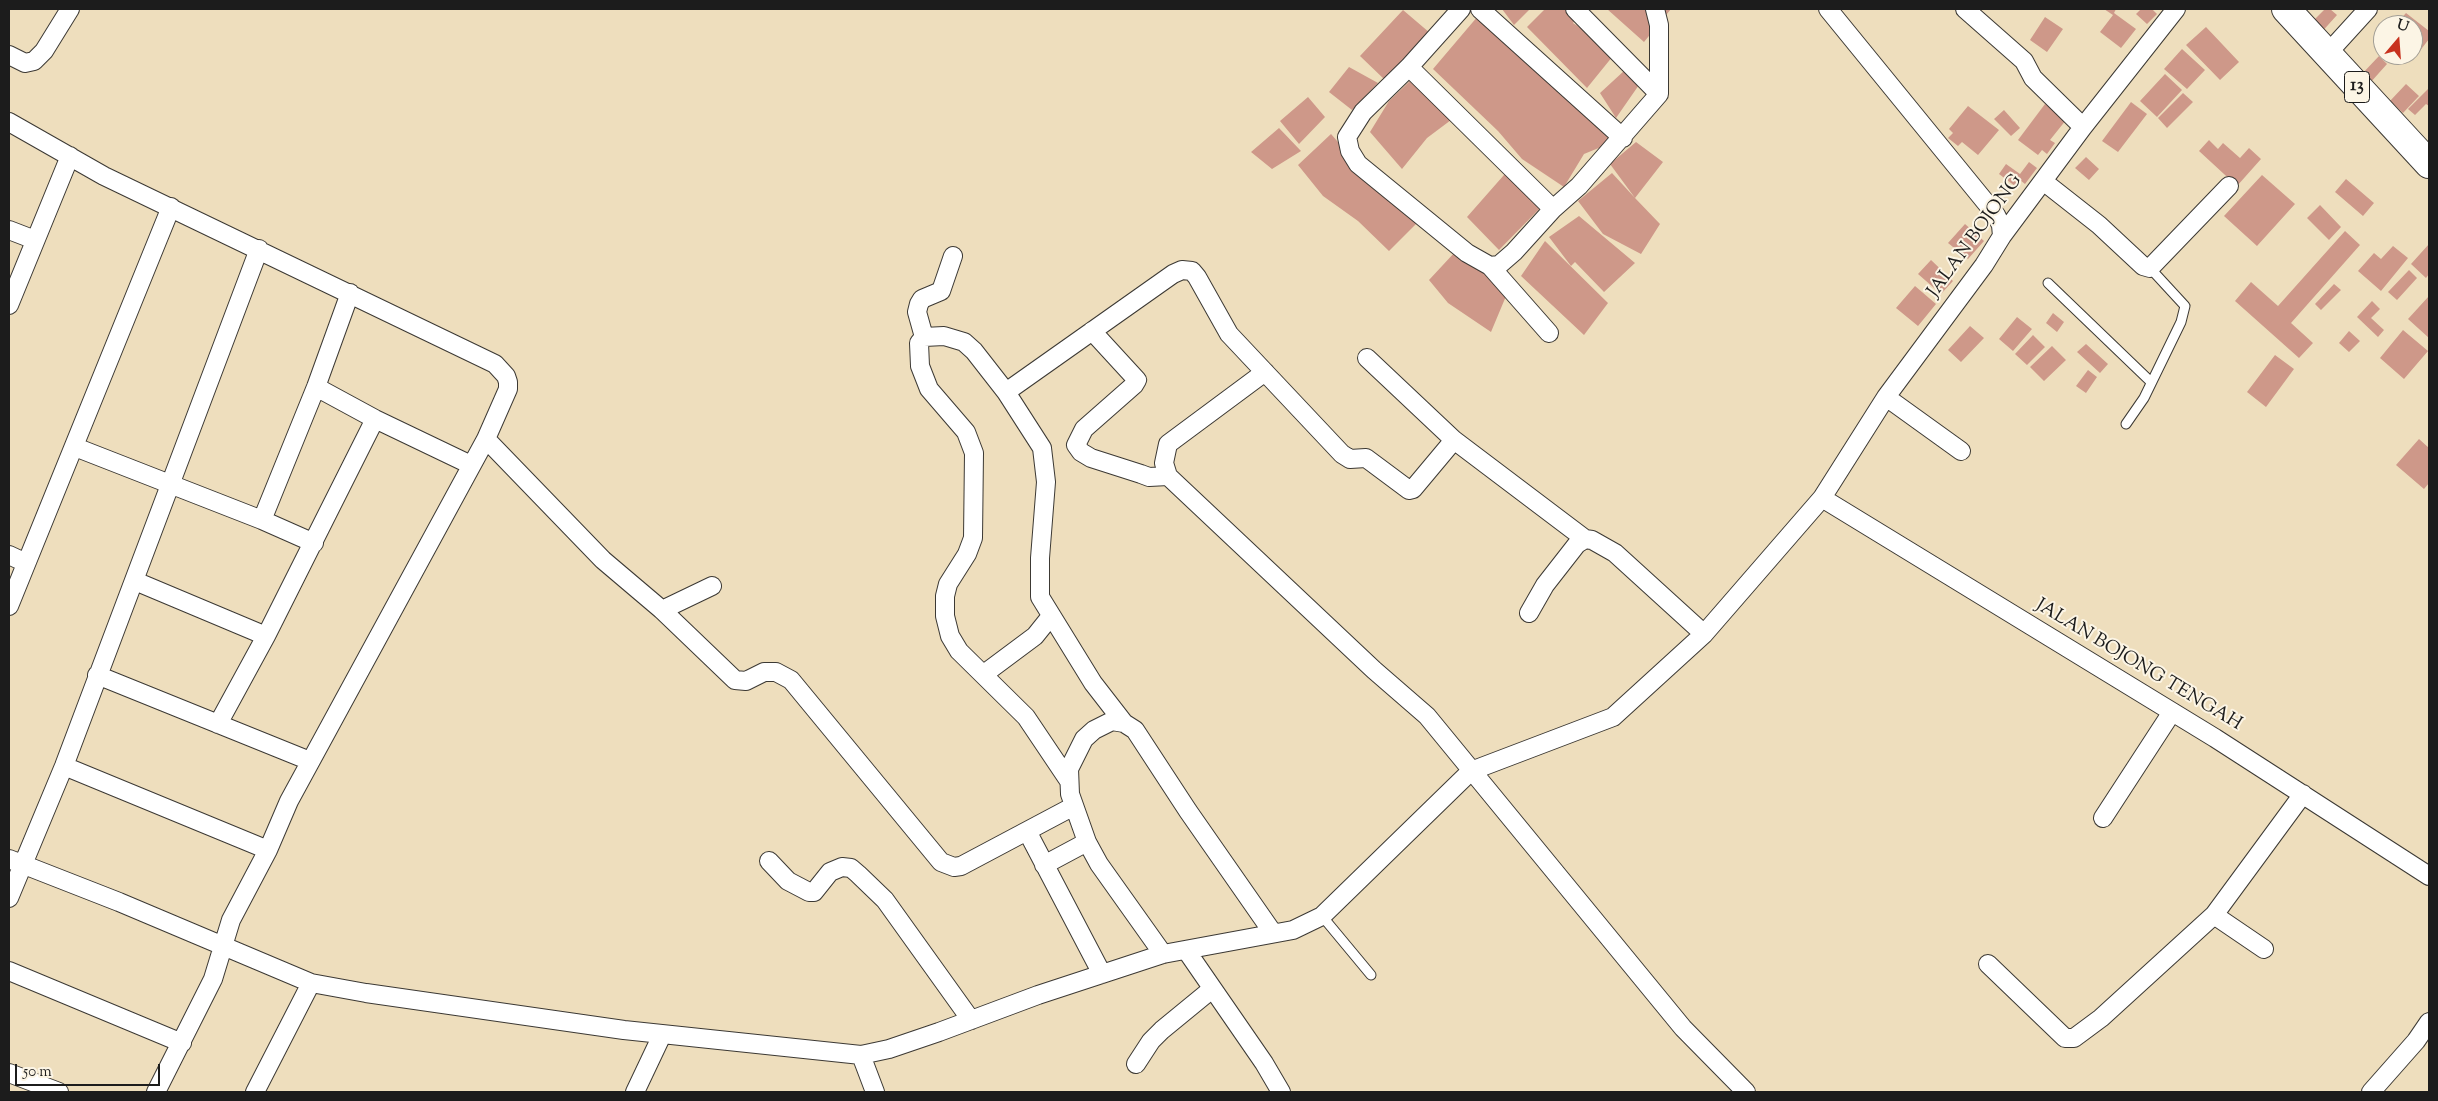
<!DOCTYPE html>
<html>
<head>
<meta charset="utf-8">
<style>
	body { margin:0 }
	#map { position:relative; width:2438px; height:1101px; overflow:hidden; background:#eedebd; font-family:"Sorts Mill Goudy",serif }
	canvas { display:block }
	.frame { position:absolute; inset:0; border:10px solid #1c1c1c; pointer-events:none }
	.north { position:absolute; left:2373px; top:15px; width:50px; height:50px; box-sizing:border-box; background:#fcf5e5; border:1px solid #a29e95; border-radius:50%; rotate:18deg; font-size:14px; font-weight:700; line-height:20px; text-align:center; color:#1c1c1c }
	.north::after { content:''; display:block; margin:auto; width:18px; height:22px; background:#c8321e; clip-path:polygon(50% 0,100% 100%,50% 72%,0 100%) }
	.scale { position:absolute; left:15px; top:1064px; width:145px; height:22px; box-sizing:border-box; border:2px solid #1c1c1c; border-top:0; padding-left:6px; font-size:15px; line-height:18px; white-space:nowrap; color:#1c1c1c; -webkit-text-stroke:4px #fcf5e5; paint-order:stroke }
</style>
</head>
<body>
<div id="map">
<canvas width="2438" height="1101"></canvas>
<div class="frame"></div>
<div class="north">U</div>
<div class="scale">50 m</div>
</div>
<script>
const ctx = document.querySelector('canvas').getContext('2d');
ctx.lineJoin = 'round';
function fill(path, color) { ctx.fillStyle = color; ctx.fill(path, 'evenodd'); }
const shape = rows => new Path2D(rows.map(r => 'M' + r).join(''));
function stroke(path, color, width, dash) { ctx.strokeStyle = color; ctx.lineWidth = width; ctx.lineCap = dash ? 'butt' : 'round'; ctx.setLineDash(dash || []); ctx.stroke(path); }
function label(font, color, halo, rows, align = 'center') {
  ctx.font = font + ' "Sorts Mill Goudy",serif'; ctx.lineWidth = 4; ctx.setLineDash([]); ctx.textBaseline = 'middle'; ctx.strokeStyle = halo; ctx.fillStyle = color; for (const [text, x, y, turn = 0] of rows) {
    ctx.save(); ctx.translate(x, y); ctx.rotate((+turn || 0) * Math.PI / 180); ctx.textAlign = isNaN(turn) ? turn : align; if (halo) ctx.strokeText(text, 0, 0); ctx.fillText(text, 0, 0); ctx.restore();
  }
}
fill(shape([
	[1502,9,1530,9,1514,25],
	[1545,9,1575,9,1581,14,1573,23,1617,51,1587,88,1527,27],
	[1607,9,1671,9,1644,42],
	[2104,9,2116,9,2114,13,2136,29,2121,48,2100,32,2113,15],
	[2141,9,2152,9,2157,14,2147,24,2136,14],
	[2325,9,2330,9,2337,15,2319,35,2309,25],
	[1403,10,1430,33,1385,80,1360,56],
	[2406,13,2429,31,2429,39,2419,52,2413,48,2413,25,2404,25,2399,21],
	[1478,16,1517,42,1544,79,1583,102,1623,138,1584,154,1564,187,1522,159,1498,131,1433,69],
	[2045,17,2063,29,2047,52,2030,40],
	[2206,27,2239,62,2220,80,2186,45],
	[2182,49,2205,70,2187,89,2164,69],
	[2379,56,2387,64,2370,83,2361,75],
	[1349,67,1378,83,1352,110,1329,92],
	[1625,70,1641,82,1616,118,1600,93],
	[2165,74,2182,90,2157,117,2140,101],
	[1411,80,1451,120,1427,138,1402,169,1370,132,1389,101],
	[2406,84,2419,96,2403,113,2390,101],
	[2428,89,2429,106,2426,104,2415,115,2408,109],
	[2183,93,2193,102,2167,128,2158,118],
	[1308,97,1325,117,1299,144,1280,121],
	[2131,102,2147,114,2118,152,2102,141],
	[2045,104,2066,120,2050,140,2055,143,2047,154,2042,150,2038,155,2018,140],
	[1968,106,1999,130,1978,155,1962,142,1958,146,1948,138,1953,133,1949,129],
	[2004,110,2020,128,2011,136,1994,119],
	[1279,128,1301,151,1272,169,1251,152],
	[1331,134,1387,198,1417,223,1389,251,1358,221,1323,196,1298,165],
	[2209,140,2218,149,2223,143,2240,158,2249,148,2261,159,2237,186,2199,151],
	[1636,142,1663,162,1635,198,1660,224,1641,254,1603,234,1578,201,1612,173,1635,198,1610,164],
	[2086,157,2099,169,2089,180,2075,168],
	[2029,162,2037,168,2025,184,2020,180,2015,186,1999,174,2006,164,2020,174],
	[1511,167,1546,202,1499,250,1467,217],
	[2262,175,2295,204,2257,246,2224,216],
	[2346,179,2374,203,2363,216,2335,192],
	[2320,205,2341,227,2329,240,2307,218],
	[1579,216,1635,263,1604,292,1575,262,1571,266,1549,237],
	[1965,224,1984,241,1968,259,1948,243],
	[2345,231,2360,245,2291,323,2313,343,2299,358,2235,301,2251,282,2278,306],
	[1545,241,1608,303,1584,335,1521,276],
	[2429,244,2429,274,2426,278,2411,264],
	[2393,246,2408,258,2381,291,2358,271,2374,253,2381,259],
	[1455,252,1509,289,1491,332,1448,303,1429,280],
	[1931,260,1953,281,1941,294,1918,274],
	[2409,270,2417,278,2397,300,2388,292],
	[2334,284,2341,290,2321,310,2315,304],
	[1915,286,1936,304,1918,326,1896,308],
	[2429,296,2429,338,2408,319],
	[2372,301,2380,309,2371,318,2384,330,2378,337,2357,317],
	[2053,313,2064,322,2057,332,2046,323],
	[2017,317,2032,329,2013,351,1999,339],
	[1970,326,1984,338,1961,362,1948,350],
	[2403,330,2428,351,2404,379,2380,358],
	[2349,331,2360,341,2349,352,2339,343],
	[2033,335,2045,347,2027,365,2015,354],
	[2086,344,2108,364,2100,373,2077,352],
	[2052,346,2066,360,2044,381,2030,367],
	[2275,355,2294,369,2266,407,2247,392],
	[2088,370,2097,377,2086,393,2076,386],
	[2419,439,2429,448,2429,483,2424,489,2396,465]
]), '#ce9889');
const service = shape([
	[2048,283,2151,382],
	[2126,424,2144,398,2181,322,2185,306,2150,268],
	[1322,916,1371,975]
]);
const minor = shape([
	[1461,9,1409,67,1363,112,1347,137,1350,151,1358,164,1467,253,1490,266,1499,265,1514,252,1553,209,1579,186,1659,94,1659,25,1655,9],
	[1480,9,1623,138],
	[1575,9,1659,94],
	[1828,9,1996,215,2001,225,2002,236],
	[1965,9,2024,61,2033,78,2083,127],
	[2327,54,2368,9],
	[9,55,25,63,34,61,44,51,70,9],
	[1409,67,1553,209],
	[9,122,104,176,495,364,506,376,508,382,508,389,486,439,289,801,268,850,231,920,213,979,156,1092],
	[2043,181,2099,225,2143,266,2150,268,2229,186],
	[9,230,35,240],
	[1490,266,1549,333],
	[9,305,70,156],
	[1092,331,1137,380,1134,385,1084,429,1076,445,1081,452,1091,458,1141,474,1149,477,1168,476],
	[924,337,917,312,919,304,922,299,941,291,953,256],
	[1367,358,1454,440,1585,539],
	[1265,372,1168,444,1164,463,1168,476,1374,670,1427,716,1683,1028,1746,1092],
	[316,387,375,419,471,465],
	[1006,392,1173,274,1182,270,1192,271,1197,277,1229,334,1342,454,1350,459,1366,458,1409,490,1413,489,1454,440],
	[1886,397,1961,451],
	[486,439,603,560,662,610,735,680,746,681,764,672,776,672,791,680,941,862,954,867,961,866,1074,806],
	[75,447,262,520,314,543],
	[1822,498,2215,738,2429,876],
	[262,520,316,387,350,293],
	[9,555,26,563],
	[135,581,266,636],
	[9,606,171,207],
	[662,610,712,586],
	[1529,613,1545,585,1577,544,1585,539,1592,540,1615,553,1704,634],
	[984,674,1035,636,1051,616],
	[97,675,310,761],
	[218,724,266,636,375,419],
	[64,766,268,850],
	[1069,781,1026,717,959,651,950,636,945,616,945,596,948,584,967,554,973,538,974,453,966,432,929,389,920,366,919,343,924,337,944,336,964,342,974,351,1006,392,1042,448,1046,482,1040,558,1040,597,1093,683,1124,723],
	[2103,818,2172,712],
	[1027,831,1102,974],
	[9,859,119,902,311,983,366,993,624,1030,861,1055,889,1049,939,1032,1038,995,1163,954,1293,930,1322,916,1471,771,1613,717,1704,634,1822,498,1886,397,1984,265,2002,236,2083,127,2176,9],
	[769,861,788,881,809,892,814,892,830,872,842,867,851,868,858,874,885,900,971,1020],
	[1044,865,1087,842],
	[9,898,64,766,259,249],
	[2214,915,2264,949],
	[1186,950,1264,1063,1281,1092],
	[1163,954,1099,864,1087,842,1070,794,1069,769,1084,739,1094,730,1112,721,1124,723,1135,730,1188,811,1273,933],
	[1988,964,2065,1038,2074,1038,2101,1018,2214,915,2303,794],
	[9,971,182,1043],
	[861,1055,875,1092],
	[1136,1064,1151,1041,1162,1030,1212,989],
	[9,1073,59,1092],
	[255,1092,311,983],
	[635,1092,662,1035],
	[2371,1092,2416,1041,2429,1022]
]);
const trunk = shape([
	[2286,9,2429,164]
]);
stroke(service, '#3c3934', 11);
stroke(minor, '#3c3934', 20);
stroke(trunk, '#3c3934', 30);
stroke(service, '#fff', 9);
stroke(minor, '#fff', 18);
stroke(trunk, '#fff', 28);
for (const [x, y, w] of [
	[2357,87,25]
]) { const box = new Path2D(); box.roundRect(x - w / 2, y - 15.5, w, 31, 4); ctx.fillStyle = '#fcf5e5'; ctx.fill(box); stroke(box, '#1c1c1c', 1); }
label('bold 18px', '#1c1c1c', null, [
	["13",2357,87]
]);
label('19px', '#1c1c1c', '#fcf5e5', [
	["JALAN BOJONG",1976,237,-54],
	["JALAN BOJONG TENGAH",2138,666,31]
]);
</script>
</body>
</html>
